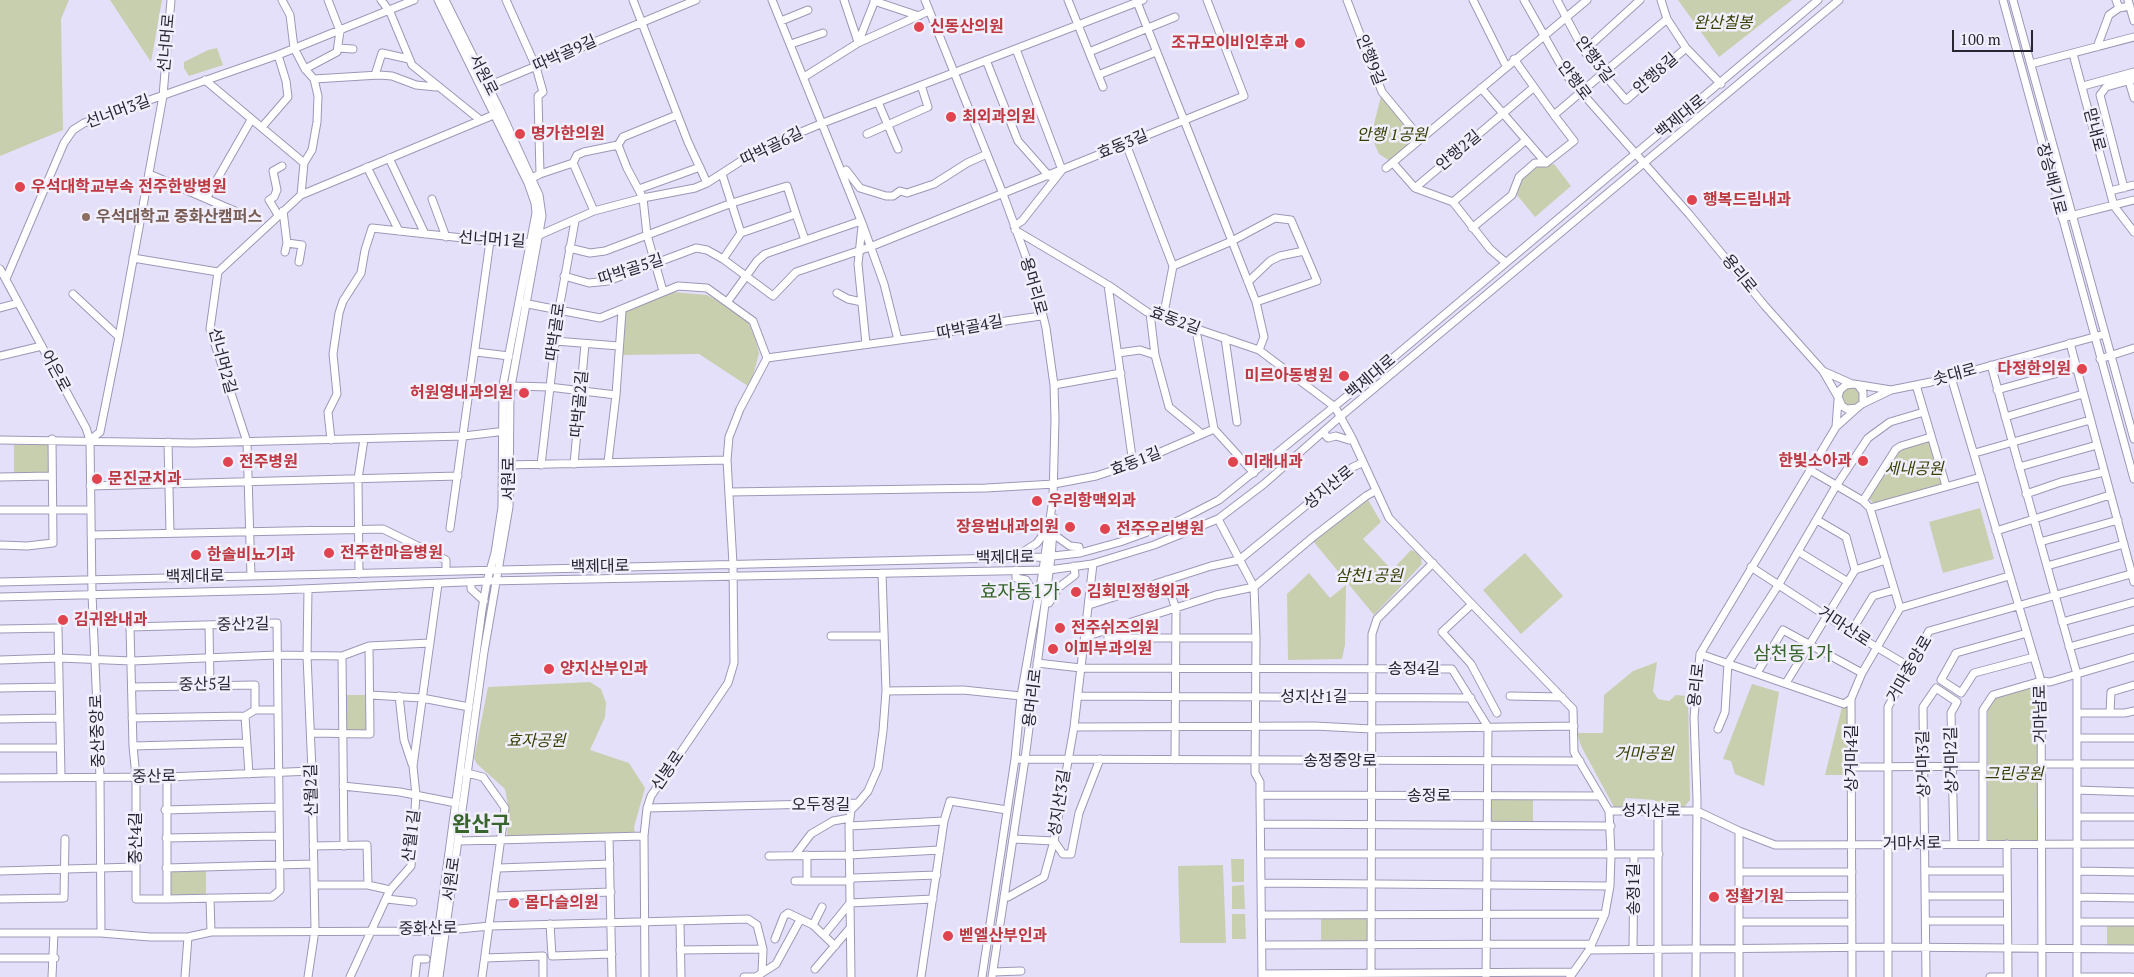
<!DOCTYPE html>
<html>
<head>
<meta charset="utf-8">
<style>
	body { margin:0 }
	#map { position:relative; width:2134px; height:977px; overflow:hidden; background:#e5e0fa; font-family:"PT Serif",serif }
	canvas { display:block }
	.scale { position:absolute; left:1952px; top:30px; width:81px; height:22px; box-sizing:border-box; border:2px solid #272531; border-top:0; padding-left:6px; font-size:15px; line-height:18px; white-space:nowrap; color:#272531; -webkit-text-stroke:4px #f2effd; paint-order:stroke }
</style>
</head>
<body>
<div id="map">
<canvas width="2134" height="977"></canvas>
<div class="scale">100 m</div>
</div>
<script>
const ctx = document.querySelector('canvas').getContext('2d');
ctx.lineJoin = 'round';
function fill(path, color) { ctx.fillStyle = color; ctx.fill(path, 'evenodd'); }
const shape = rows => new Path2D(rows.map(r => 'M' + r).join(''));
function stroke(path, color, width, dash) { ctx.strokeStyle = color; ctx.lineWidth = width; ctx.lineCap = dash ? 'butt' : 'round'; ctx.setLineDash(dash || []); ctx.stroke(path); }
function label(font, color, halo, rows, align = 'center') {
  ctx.font = font + ' "PT Serif","Noto Sans KR",serif'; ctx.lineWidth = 5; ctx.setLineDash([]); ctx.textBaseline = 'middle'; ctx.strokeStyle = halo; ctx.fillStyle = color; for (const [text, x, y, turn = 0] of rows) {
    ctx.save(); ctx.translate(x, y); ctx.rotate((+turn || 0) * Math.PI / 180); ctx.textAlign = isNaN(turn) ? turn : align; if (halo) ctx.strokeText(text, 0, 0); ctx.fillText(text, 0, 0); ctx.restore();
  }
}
fill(shape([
	[0,0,69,0,61,19,63,130,0,156],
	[110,0,162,0,151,62],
	[1678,0,1792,0,1719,57],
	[217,48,223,65,189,76,184,68,184,62,208,50],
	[1382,92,1421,139,1393,163,1379,154,1371,136],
	[1554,164,1571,186,1535,217,1517,195,1521,180,1538,166],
	[673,292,707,295,731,308,747,320,755,337,759,353,753,376,748,386,699,354,620,355,624,311],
	'1841 397a10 10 0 1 1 20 0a10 10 0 1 1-20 0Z',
	[1930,441,1944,485,1876,505,1869,499,1901,449],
	[14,445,47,445,50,447,50,474,14,474],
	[1367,498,1381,522,1363,539,1392,570,1411,550,1416,552,1421,558,1422,564,1374,615,1313,541],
	[1980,508,1994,559,1943,573,1929,522],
	[1525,553,1563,596,1521,634,1483,590],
	[1309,573,1330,598,1346,585,1345,645,1342,659,1288,660,1287,594],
	[1657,662,1653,691,1658,699,1669,701,1676,695,1688,696,1690,800,1681,811,1655,810,1655,800,1625,798,1625,809,1615,809,1581,746,1577,733,1603,733,1604,695,1633,671],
	[590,682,601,689,606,703,605,717,590,750,629,763,645,788,634,827,635,834,507,838,508,805,505,789,477,764,474,758,488,687],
	[1752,684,1779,692,1764,786,1735,774,1731,761,1723,759],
	[2036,685,2040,686,2039,841,1988,841,1988,707,1997,695],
	[345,695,368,695,369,733,345,733],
	[1846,706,1850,712,1850,775,1825,775,1842,707],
	[1490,799,1533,799,1533,825,1490,825],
	[1231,859,1244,859,1244,882,1232,882],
	[1223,865,1226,943,1180,943,1178,866],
	[206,870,206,897,169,897,168,871],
	[1244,885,1245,909,1232,909,1232,886],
	[1232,914,1245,914,1246,939,1232,939],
	[1321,916,1367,916,1367,942,1321,942],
	[2107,924,2134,924,2134,946,2107,946]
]), '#c8cfaf');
const minor = shape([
	[282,0,290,15,294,48,305,69,314,79,318,96,317,122,312,150,304,163],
	[381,0,390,12,412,65,479,119],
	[506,0,536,67,543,92,538,96,540,174,532,178],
	[633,0,688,142,707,183],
	[772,0,862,223,884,284,898,340],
	[844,0,858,42],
	[925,0,1003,194,1034,279,1046,328,1054,385,1055,419,1053,498,1043,570,1021,696,1015,759,982,977],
	[1068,0,1103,87],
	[1347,0,1382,92,1421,139],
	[1473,0,1506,66],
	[1524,0,1567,76,1689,214,1765,306,1823,371,1838,397],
	[1557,0,1584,51,1626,100,1686,48],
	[1661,0,1667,19,1686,48,1721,84],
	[2003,0,2134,479],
	[2013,0,2134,439],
	[2116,0,2119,8,2130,6],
	[2128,0,2134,21],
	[874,1,919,16],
	[1137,2,1232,241,1275,218,1291,220,1317,281,1256,302],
	[781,21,808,10],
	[858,43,875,0],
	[791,44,823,33],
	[2097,47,2109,15,2119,8],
	[338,48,353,49],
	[1584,51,1640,0],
	[1089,52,1175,17],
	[2073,54,2114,206,2134,232],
	[1514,59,1554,115],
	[986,60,1018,141,1049,176],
	[2031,64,2134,37],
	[305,69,337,52,340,31,328,0],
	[375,75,382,53,409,59],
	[1098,75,1156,52],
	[804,77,858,43,929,11],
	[314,79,379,75,392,76,416,85,436,87],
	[205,80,304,163,301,195],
	[2129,81,2134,98],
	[488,86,696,0],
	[2083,86,2134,72],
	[1481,88,1546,163],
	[878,102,898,149],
	[262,127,288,97,286,81,278,55],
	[867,134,928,107,921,85],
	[1126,144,1173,266,1163,318],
	[618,145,627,168,643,198,647,235,663,291],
	[389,158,425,234],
	[573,163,577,155,584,152,618,145,623,137,677,115],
	[1393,163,1415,188,1453,202,1490,249,1505,262],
	[367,167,399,231],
	[1386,168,1587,0],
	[846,170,860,188,886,196,893,196,900,191,907,193,934,184,967,163,987,154],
	[149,174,244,215],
	[540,174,573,163,594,211],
	[722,174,741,233],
	[1415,188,1533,88],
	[2124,188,2100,95,2106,87,2134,79],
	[639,189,700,167],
	[2110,191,2134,185],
	[207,197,251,120],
	[432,199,446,237],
	[1453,202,1526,140],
	[283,211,287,243,285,252],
	[796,214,805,240],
	[278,215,269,200,274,197,277,190,273,171,282,166],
	[2062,218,2134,200],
	[862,226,858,264,866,344],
	[1014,226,1022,221,1062,170,1016,49],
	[1472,228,1512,195,1519,177,1535,163,1546,163,1574,141,1554,115,1667,19],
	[1015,230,1108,285,1147,312,1259,350,1335,407,1352,438,1389,518,1573,709,1574,752,1609,811,1611,855,1610,886,1605,914,1589,950,1570,977],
	[535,237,594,211,643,198,695,188,707,183,758,150,823,123,1143,0],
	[287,243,302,245,299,262],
	[569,248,590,253,605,251,732,203,787,186,796,214,741,233,723,259],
	[133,258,218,272],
	[1173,266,1232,241,1256,302,1264,337,1259,350],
	[0,269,86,428,90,440,92,594,100,777,101,933],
	[564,276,589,283,608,281,696,248,707,250,723,259,773,296,796,272,870,247,1244,96,1207,0],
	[6,279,64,143,73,130,84,123,278,55,414,0],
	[1248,282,1270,261,1280,256,1304,251],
	[1108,285,1133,464],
	[837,293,848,299,862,302],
	[73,294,119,337],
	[728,301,757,261,765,254,861,221],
	[523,303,600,318,678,286,707,288,753,321,767,358,740,409,729,437,727,460,733,564,734,663,728,683,651,796,647,808,644,836,645,977],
	[0,308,18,303],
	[1150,313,1155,355],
	[1196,330,1214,429,1254,473],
	[1225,338,1237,422],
	[555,341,619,346],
	[2070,343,2134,582],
	[476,352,509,356],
	[1118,353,1140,350,1155,355,1169,407,1202,434],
	[0,356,42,346],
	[767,358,936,335,985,324,1041,316],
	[2100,359,2134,348],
	[1823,371,1850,383],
	[1951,377,2041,681,2042,977],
	[1054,385,1121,373],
	[1858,385,1863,392,1863,403,1857,408,1847,409,1842,406,1838,397,1840,390,1846,385,1854,384,1891,390],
	[1916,385,1946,486],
	[515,386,549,387,616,395],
	[1997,390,2076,368],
	[1862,404,1891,390,1931,382,2105,334],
	[2005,417,2083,394],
	[1836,427,1856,409],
	[1323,432,1328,438,1336,436,1349,440,1352,438],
	[0,440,193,443,464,436,506,431],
	[90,440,100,432,119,337,163,96,171,0],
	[331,440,328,412,337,394,333,354,339,313,343,301,361,273,365,250,372,228,490,241,536,243],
	[168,442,170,533],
	[1975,453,2090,420],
	[608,462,616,395,622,311],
	[574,464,585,344],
	[507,465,727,460],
	[541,465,559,309,575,221],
	[2019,467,2097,445],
	[1810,470,1863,501,1870,508,1900,608,1862,673,1851,699,1852,977],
	[0,477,52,476],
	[90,486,458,476],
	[729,492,986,488,1054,484,1096,476,1133,464,1214,429],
	[2026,494,2061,482,2104,472],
	[1863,501,1896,449,1901,446,1931,437],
	[1870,508,1981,477],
	[0,510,90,510],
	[1218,519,1254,587,1256,638,1255,773,1260,782,1260,795,1262,977],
	[1817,520,1846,537,1855,570],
	[450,528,490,241],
	[1996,531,2110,495],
	[1053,534,1070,546,1079,547,1080,553],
	[91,535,383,529,446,560,446,571],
	[2040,542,2118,520],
	[0,545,27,546,53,543,52,439],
	[1799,552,1848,582],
	[1023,557,1023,552,1037,543,1045,532,1048,532],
	[2047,566,2124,544],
	[1751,567,1851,632,1910,667],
	[1016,570,1016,578,1026,580,1037,598],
	[1855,570,1886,560],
	[359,574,358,479,364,439],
	[251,576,247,442,210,329,218,272,301,195,496,114],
	[1166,580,1176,609,1175,760],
	[0,582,1044,557,1080,553,1120,542,1180,520,1219,500,1362,384,1818,0],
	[471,582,471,589,484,601],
	[308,589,307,656,312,771,315,930,308,977],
	[0,597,278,590,487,581,1049,570,1092,564,1154,545,1218,519,1264,484,1341,416,1839,0],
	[1045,602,1049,603,1058,588,1075,575,1074,566],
	[1472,604,1442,632,1471,664,1497,713],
	[1089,605,1211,566,1239,560,1353,467,1362,463],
	[1900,608,2009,576],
	[2062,622,2134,602],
	[209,626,210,685],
	[0,629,58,628,61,776],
	[1108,630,1108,638,1256,638],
	[1851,632,1873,596,1894,590],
	[2027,633,1956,653,1941,680,1961,693,1974,673,2034,657],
	[831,636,883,636],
	[1085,637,1216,595,1254,587,1313,537,1366,496,1375,491],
	[2069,647,2134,629],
	[1700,654,1844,704,1851,699],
	[342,656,344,846],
	[0,660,59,658,132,661,277,655,342,656,369,646,430,643],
	[1037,663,1081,668,1452,669,1488,727,1486,977],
	[1757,673,1783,630,1862,673],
	[1786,683,1855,570],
	[132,687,255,685,255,710],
	[0,688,59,687],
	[886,691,963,690,1021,696],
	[370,695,422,698,469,707],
	[399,696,404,740,412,764],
	[1078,696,1471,698],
	[1510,696,1562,697],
	[2077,713,2125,713,2134,711],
	[2110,713,2111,692,2134,685],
	[245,716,249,774],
	[132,718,245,716,255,710,278,710],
	[0,719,59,718],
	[1074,727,1315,726,1371,729,1574,726],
	[1718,729,1725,712,1728,663,1779,584,1836,486,1868,438,1890,422,1924,412],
	[311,733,370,734,369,646],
	[2077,738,2134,738],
	[133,746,246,743],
	[0,748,60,748],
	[1015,759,1580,761],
	[2041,764,2134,764],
	[1852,767,1983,766],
	[463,772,483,777,505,808,482,977],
	[0,778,167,777,312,771],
	[343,786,400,792,456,803],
	[2077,790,2134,792],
	[1260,795,1600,796],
	[858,803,868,791,878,768,883,731,886,691,882,573],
	[647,808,858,803,851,810,849,826,944,821,950,801,1007,810],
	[165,810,279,807],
	[1609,811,1697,811,1739,831,1775,845,2134,844],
	[1658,811,1658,977],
	[2077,817,2134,817],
	[1261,824,1611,826],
	[849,826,851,977],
	[1739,831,1739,977],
	[609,837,612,977],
	[166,838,279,836],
	[1013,839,1054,841,1063,854,1071,854,1079,813,1100,759],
	[460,841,644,836],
	[1983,844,1983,710,1993,695,2041,681,2050,682,2077,674,1991,365],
	[2007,844,2008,977],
	[313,846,367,845,368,885],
	[1261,854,1659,854],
	[795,855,811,834,833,821,850,818],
	[807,855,807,881],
	[769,856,849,855,940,850],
	[166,868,314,864],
	[499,868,610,864],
	[0,871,135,867],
	[1926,871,2007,871],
	[2077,871,2134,872],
	[1739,872,1852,872],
	[795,881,850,881,853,878,937,875],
	[1261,883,1610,886],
	[314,885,368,885,390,890],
	[495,896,611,892],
	[1004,896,1008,897,1044,877,1054,841,1074,727,1093,564],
	[1926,896,2007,896],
	[1739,897,1852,896],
	[2077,897,2134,898],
	[210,898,211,932],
	[0,899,64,898,65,839],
	[167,899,136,899,136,777,133,746,130,627,277,623,280,890,272,897,167,899,167,777],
	[387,899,413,902],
	[1261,915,1605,914],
	[1926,921,2007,921],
	[680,922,681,977],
	[1739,922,1852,922],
	[2077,922,2134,922],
	[550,924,552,956,612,954],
	[813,925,822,907],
	[0,933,101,933,150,937,188,937,211,932,438,931,490,926,748,919,757,925,763,949,762,973,756,977],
	[824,935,850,903,933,899],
	[775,939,784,916,788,913,813,925,835,946],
	[1262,945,1591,944],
	[1633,949,1634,854],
	[680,950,763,949],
	[1589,950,1889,947,2134,949],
	[0,958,55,958],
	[485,958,543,956,543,977],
	[815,969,850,928],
	[993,972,1021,971],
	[762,973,776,964,800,920],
	[1262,974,1573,972],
	[52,977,54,933],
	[185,977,188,937],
	[350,977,390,890,411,866,416,795,413,766,438,584],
	[415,977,417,959,426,959],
	[432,977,482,610,487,581,495,553,502,507,503,385,536,213,535,203,528,183,438,0],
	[439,977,484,652,509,507,510,392,542,216,539,195,501,112,445,0],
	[744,977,756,977],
	[921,977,944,821],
	[992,977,1025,759,1051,557,1054,518],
	[1371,977,1372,634,1377,619,1433,563],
	[1696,977,1697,799,1694,717,1700,654,1836,427,1838,400],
	[1888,977,1888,707,1929,631,2134,573],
	[1926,977,1923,707,1936,688,1957,702,1951,713,1954,844],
	[1990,977,2008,977],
	[2077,977,2077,674,2134,657],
	[2077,977,2132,977]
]);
stroke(minor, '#9d97b6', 9);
stroke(minor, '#fff', 7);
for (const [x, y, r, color] of [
	[919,27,6,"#e0444e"],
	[1300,43,6,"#e0444e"],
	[951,117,6,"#e0444e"],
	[520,134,6,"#e0444e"],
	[20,187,6,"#e0444e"],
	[1692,200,6,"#e0444e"],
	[86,217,5,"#8d6e63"],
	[2082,369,6,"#e0444e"],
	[1344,376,6,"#e0444e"],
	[524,393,6,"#e0444e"],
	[1863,461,6,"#e0444e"],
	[228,462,6,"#e0444e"],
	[1233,462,6,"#e0444e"],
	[97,479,6,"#e0444e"],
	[1037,501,6,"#e0444e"],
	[1070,527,6,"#e0444e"],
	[1105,529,6,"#e0444e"],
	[329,553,6,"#e0444e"],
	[196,555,6,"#e0444e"],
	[1076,592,6,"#e0444e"],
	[63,620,6,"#e0444e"],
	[1060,628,6,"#e0444e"],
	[1053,649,6,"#e0444e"],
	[549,669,6,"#e0444e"],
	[1714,897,6,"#e0444e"],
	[514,903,6,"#e0444e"],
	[948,936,6,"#e0444e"]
]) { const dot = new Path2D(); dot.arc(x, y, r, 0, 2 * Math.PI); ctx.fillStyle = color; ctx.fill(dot); stroke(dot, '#f2effd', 2); }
label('italic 16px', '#373f02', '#f2effd', [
	["완산칠봉",1723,23],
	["안행 1공원",1392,135],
	["세내공원",1914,469],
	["삼천1공원",1369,576],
	["효자공원",536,741],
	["거마공원",1644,754],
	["그린공원",2014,774]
]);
label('bold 16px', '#be3a42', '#f2effd', [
	["신동산의원",930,27],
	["조규모이비인후과",1289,43,"right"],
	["최외과의원",962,117],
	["명가한의원",531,134],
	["우석대학교부속 전주한방병원",31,187],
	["행복드림내과",1703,200],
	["다정한의원",2071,369,"right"],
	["미르아동병원",1333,376,"right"],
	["허원영내과의원",513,393,"right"],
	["한빛소아과",1852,461,"right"],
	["전주병원",239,462],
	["미래내과",1244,462],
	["문진균치과",108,479],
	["우리항맥외과",1048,501],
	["장용범내과의원",1059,527,"right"],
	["전주우리병원",1116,529],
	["전주한마음병원",340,553],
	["한솔비뇨기과",207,555],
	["김회민정형외과",1087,592],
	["김귀완내과",74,620],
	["전주쉬즈의원",1071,628],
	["이피부과의원",1064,649],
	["양지산부인과",560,669],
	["정활기원",1725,897],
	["몸다슬의원",525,903],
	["벧엘산부인과",959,936]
], 'left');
label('16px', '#272531', '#f2effd', [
	["선너머로",167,43,-85],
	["따박골9길",565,54,-24],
	["안행9길",1370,60,69],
	["안행3길",1594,60,54],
	["안행8길",1656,74,-41],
	["서원로",483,75,63],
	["안행로",1574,81,53],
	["선너머3길",118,112,-20],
	["백제대로",1681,117,-39],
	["맏내로",2094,130,75],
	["효동3길",1123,145,-22],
	["따박골6길",772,147,-26],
	["안행2길",1459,151,-40],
	["장승배기로",2051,179,75],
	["선너머1길",492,240,4],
	["따박골5길",631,270,-18],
	["용리로",1739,274,51],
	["용머리로",1033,286,74],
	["효동2길",1175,321,20],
	["따박골4길",970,328,-11],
	["따박골로",556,332,-82],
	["선너머2길",222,361,75],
	["어은로",55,371,62],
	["솟대로",1955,375,-15],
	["백제대로",1371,377,-40],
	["따박골2길",580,404,-85],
	["효동1길",1136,462,-21],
	["서원로",509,479,-90],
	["성지산로",1329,488,-39],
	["백제대로",1005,558,-1],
	["백제대로",600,567,-1],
	["백제대로",195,577,-1],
	["중산2길",243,625,-1],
	["거마산로",1844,627,33],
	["송정4길",1414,669],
	["거마중앙로",1910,669,-60],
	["중산5길",205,685,-1],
	["용리로",1697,685,-84],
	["성지산1길",1314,697],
	["용머리로",1033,698,-83],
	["거마남로",2041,714,-91],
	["중산중앙로",98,731,-92],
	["상거마4길",1852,758,-90],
	["상거마2길",1952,760,-91],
	["송정중앙로",1340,761],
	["상거마3길",1924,764,-91],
	["신봉로",668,771,-56],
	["중산로",154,777,-1],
	["산월2길",312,790,-91],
	["송정로",1429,796],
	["성지산3길",1060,803,-81],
	["오두정길",821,805],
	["성지산로",1651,811],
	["산월1길",412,836,-83],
	["중산4길",136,838,-90],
	["거마서로",1912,844,-1],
	["서원로",452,879,-82],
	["송정1길",1634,889,-90],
	["중화산로",428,929,-1]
]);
label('bold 16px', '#785e54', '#f2effd', [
	["우석대학교 중화산캠퍼스",96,217]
], 'left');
label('19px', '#37652c', '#f2effd', [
	["효자동1가",1020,593],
	["삼천동1가",1793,655]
]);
label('bold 21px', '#37652c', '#f2effd', [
	["완산구",481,825]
]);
</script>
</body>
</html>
